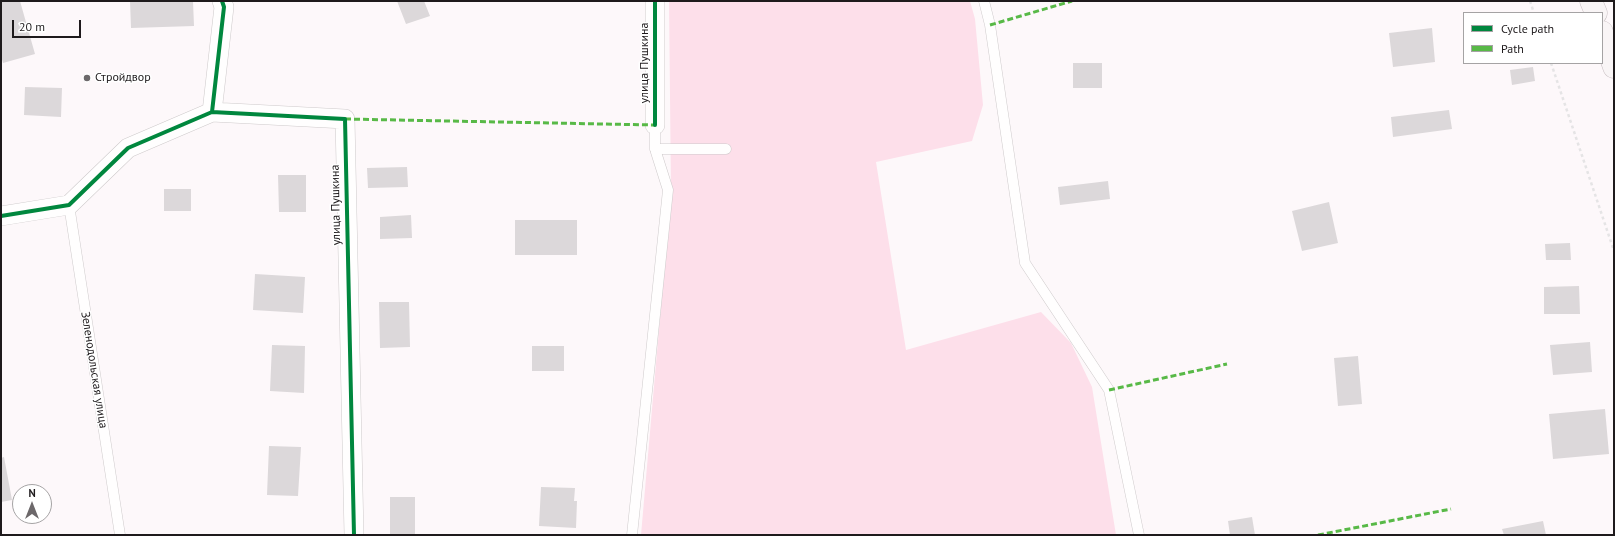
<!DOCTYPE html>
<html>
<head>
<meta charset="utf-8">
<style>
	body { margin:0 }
	#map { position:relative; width:1615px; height:536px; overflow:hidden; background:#fdf8fa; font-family:"PT Sans",sans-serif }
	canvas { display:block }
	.frame { position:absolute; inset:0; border:2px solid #1e1a1c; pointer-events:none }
	.legend { position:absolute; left:1463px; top:12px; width:140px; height:52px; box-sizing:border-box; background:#fff; border:1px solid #a5a3a4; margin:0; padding:5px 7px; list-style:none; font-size:12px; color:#1e1a1c }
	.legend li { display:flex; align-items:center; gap:8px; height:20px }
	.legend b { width:20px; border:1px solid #a5a3a4 }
	.north { position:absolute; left:12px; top:484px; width:40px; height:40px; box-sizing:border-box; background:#fff; border:1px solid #a5a3a4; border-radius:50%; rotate:0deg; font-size:11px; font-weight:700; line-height:16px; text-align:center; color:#1e1a1c }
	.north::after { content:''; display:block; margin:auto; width:14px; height:18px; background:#6c686a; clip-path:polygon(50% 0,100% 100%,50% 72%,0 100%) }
	.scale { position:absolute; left:12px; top:20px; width:69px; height:18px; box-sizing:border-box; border:2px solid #1e1a1c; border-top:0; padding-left:5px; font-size:12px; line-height:14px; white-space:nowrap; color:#1e1a1c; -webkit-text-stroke:3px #fff; paint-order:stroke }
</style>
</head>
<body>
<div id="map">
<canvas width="1615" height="536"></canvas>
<div class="frame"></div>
<ul class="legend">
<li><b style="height:5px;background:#00873e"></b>Cycle path</li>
<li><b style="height:5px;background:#58b947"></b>Path</li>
</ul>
<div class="north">N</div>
<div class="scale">20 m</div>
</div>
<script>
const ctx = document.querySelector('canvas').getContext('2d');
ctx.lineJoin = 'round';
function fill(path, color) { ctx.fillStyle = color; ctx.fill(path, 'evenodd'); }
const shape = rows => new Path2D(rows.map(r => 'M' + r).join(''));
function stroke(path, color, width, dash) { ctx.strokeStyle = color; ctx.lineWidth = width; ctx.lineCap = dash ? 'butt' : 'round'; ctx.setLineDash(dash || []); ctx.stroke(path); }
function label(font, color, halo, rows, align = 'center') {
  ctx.font = font + ' "PT Sans",sans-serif'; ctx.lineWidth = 3; ctx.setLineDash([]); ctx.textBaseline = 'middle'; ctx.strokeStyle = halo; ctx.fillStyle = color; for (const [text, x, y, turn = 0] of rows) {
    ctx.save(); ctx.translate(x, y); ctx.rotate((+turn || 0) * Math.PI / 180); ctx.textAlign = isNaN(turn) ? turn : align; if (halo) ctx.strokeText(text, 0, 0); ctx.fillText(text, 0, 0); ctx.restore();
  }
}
fill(shape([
	[669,1,970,1,975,19,983,105,972,141,876,162,906,350,1041,312,1071,343,1092,387,1116,535,641,535,671,192]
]), '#fddfea');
fill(shape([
	[1,1,20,1,35,54,3,63,1,56],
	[130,1,193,1,194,26,131,28],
	[397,1,424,1,430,16,406,24],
	[1432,28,1435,62,1393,67,1389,33],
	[1073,63,1102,63,1102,88,1073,88],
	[1533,67,1535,81,1512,85,1510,70],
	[25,87,62,88,61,117,24,115],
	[1449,110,1452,129,1393,137,1391,117],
	[407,167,408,187,368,188,367,168],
	[278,175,306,175,306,212,279,212],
	[1108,181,1110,199,1060,205,1058,187],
	[164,189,191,189,191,211,164,211],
	[1329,202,1338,243,1302,251,1292,211],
	[411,215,412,238,380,239,380,217],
	[515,220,577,220,577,255,515,255],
	[1570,243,1571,260,1546,260,1545,244],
	[255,274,305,277,303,313,253,310],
	[1579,286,1580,314,1544,314,1544,287],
	[379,302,409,302,410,347,380,348],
	[1590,342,1592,372,1553,375,1550,345],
	[272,345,305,346,304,393,270,391],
	[532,346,564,346,564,371,532,371],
	[1358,356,1362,404,1338,406,1334,358],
	[1605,409,1609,454,1553,459,1549,414],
	[269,446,301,447,298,496,267,495],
	[4,457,12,500,1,502,1,458],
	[541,487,575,488,574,501,577,501,576,528,539,526],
	[390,497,415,497,415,535,390,535],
	[1252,517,1255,535,1230,535,1228,521],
	[1543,521,1546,535,1504,535,1502,529]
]), '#dcd8da');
const lane = shape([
	[984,1,990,25,1025,263,1109,390,1139,535],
	[655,125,655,149,726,149],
	[69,205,120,535],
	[632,535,668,190,655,149]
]);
const street = shape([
	[222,1,224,7,212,112,345,119,354,535],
	[655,1,655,125],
	[1,216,69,205,128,148,212,112]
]);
const primary = shape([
	[1591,1,1596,13],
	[1602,32,1614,67]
]);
stroke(lane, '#cecacb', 11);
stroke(street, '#cecacb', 20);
stroke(primary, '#c8bfc2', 23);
stroke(shape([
	[1530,1,1534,13],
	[1551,63,1614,251]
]), '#e5e4e5', 2.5, [3, 3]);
stroke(lane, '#fffefe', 10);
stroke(street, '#fffefe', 19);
stroke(primary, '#f9f5f6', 22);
stroke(shape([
	[990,25,1072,1],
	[345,119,655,125],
	[1109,390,1227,364],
	[1318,535,1451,509]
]), '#58b947', 3, [6, 3]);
stroke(shape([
	[222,1,224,7,212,112,345,119,354,535],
	[655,1,655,125],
	[1,216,69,205,128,148,212,112]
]), '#00873e', 4);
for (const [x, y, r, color] of [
	[87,78,4,"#6c686a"]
]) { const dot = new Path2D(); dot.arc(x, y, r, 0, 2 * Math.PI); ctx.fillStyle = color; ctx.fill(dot); stroke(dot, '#fff', 1.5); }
label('12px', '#1e1a1c', '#fff', [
	["улица Пушкина",645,63,-90],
	["улица Пушкина",336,205,-91],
	["Зеленодольская улица",94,370,81]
]);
label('12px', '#1e1a1c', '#fff', [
	["Стройдвор",95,78]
], 'left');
</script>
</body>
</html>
